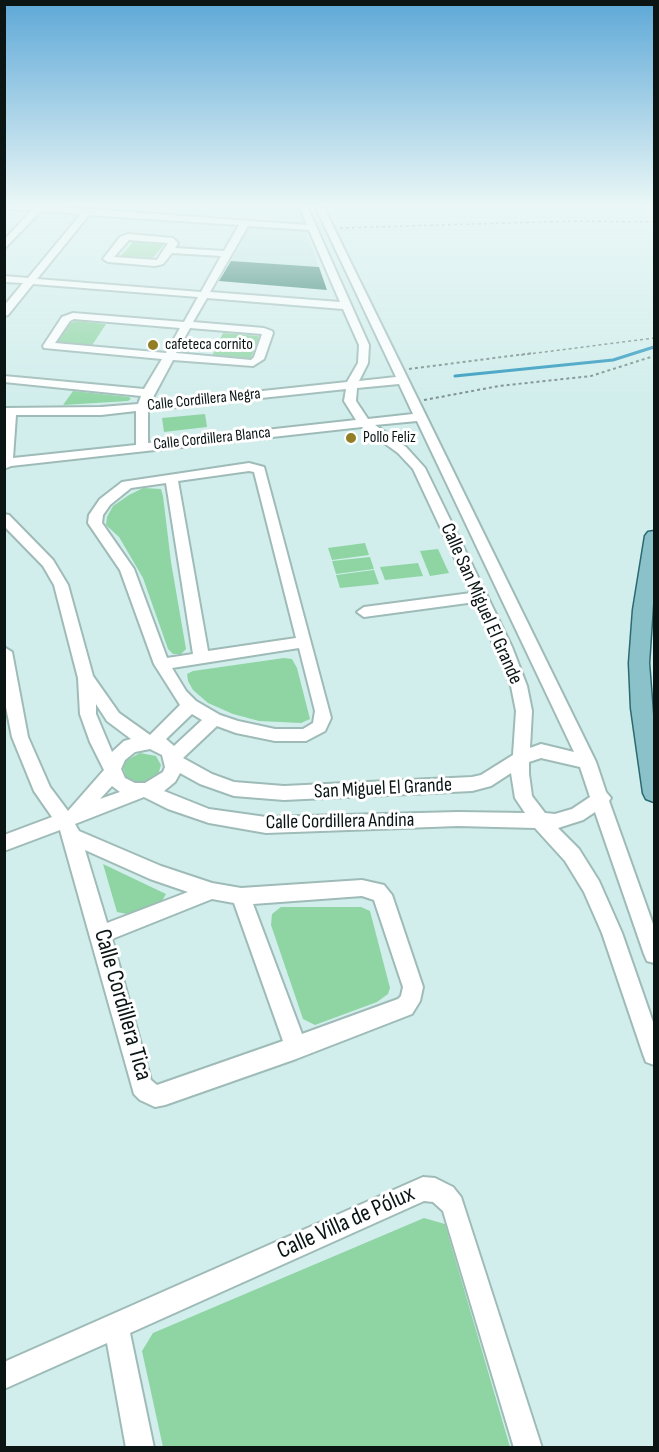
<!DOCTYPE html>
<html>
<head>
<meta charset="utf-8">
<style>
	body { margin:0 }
	#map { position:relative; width:659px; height:1452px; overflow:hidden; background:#d1eeec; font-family:"Sofia Sans Condensed",sans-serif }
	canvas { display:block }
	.frame { position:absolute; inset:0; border:6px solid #0a1514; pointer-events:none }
</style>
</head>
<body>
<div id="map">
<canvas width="659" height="1452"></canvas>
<div class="frame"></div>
</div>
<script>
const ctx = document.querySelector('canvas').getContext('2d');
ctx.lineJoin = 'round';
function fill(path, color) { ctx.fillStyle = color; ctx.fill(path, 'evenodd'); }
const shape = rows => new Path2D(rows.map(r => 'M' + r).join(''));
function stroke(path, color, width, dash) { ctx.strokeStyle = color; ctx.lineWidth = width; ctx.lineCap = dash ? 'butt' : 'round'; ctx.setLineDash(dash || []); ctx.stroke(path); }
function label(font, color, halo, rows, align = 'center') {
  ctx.font = font + ' "Sofia Sans Condensed",sans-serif'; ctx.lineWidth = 6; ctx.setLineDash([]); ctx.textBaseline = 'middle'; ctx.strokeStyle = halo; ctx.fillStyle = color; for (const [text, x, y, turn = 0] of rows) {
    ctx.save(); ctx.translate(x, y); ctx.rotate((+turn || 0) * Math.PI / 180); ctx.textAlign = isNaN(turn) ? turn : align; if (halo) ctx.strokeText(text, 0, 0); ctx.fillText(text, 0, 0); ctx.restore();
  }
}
fill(shape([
	[250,226,305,229,319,267,231,261]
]), '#bee5e2');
fill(shape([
	[133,242,163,244,163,246,150,261,119,258],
	[76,321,106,324,91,347,60,344,57,342,71,323],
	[223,333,258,336,259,338,251,358,245,360,212,356],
	[73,391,129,397,131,399,128,401,63,405],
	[205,414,207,427,164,432,162,418],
	[143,488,161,489,163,496,171,562,186,649,181,654,173,654,168,649,143,578,119,537,106,525,107,517,113,506,129,495],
	[365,543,369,555,332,560,328,548],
	[438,549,449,573,430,576,420,551],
	[370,557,374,569,336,574,332,561],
	[418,563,423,576,385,580,380,567],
	[374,570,379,584,340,588,336,575],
	[284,658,292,659,297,668,310,719,301,723,259,721,233,714,208,703,193,690,188,681,187,674,193,671],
	[140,753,156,756,161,765,158,775,150,781,137,783,127,779,123,768,127,760],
	[103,864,166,894,162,901,127,914,117,912],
	[281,907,361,907,370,911,390,988,388,994,377,1002,315,1025,303,1019,271,925,272,914],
	[424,1218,445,1224,510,1447,163,1447,142,1351,153,1333]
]), '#8ed5a3');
stroke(shape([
	[455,376,613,360,654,347]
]), '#2d97bd', 3);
fill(shape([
	[231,261,319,267,327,290,219,281]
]), '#156d57');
const minor = shape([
	[4,206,44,206,307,225,299,206,307,206,369,345,368,363,359,381,396,377,315,206,323,206,596,762,606,792,611,798,609,801,654,927,654,963,647,961,644,954,595,812,583,820,558,828,579,849,599,881,622,933,654,1025,654,1065,646,1062,643,1054,602,933,584,892,565,861,535,828,458,826,266,833,209,823,168,809,144,797,75,824,79,831,161,866,212,883,241,888,362,880,384,885,392,895,423,987,420,1001,412,1014,296,1059,165,1105,155,1107,140,1100,134,1094,60,830,4,851,4,835,52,817,34,791,12,737,4,697,4,647,12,652,28,737,50,787,68,811,104,770,90,742,80,714,78,678,54,585,43,566,4,526,4,514,9,515,53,560,68,585,93,676,119,713,150,735,180,705,154,664,120,570,88,523,89,515,100,499,122,482,249,463,264,467,331,718,325,731,306,741,275,741,236,733,217,726,183,758,212,774,234,782,284,786,472,777,481,775,513,755,516,711,511,686,475,602,364,617,357,612,364,607,471,593,413,469,398,453,362,427,11,466,4,469,4,408,101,407,138,404,141,396,4,382,4,376,144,389,162,359,44,348,43,346,62,317,73,313,184,322,198,297,33,284,8,315,4,316,4,306,23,283,4,282,4,276,28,278,81,214,41,211,4,249,4,240,32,210,5,209,4,206],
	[89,215,239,225,224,251,175,248,178,243,173,238,128,234,120,237,103,259,108,262,155,266,163,264,172,253,221,256,201,292,37,279,89,215],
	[248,226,309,230,340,302,210,292,248,226],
	[129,240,167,243,168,243,157,260,114,257,129,240],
	[207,298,343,309,359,345,358,363,347,382,150,403,173,360,253,366,264,359,273,333,272,331,264,328,193,322,207,298],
	[74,319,180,328,166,353,55,343,70,321,74,319],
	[190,328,262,334,254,357,251,360,176,353,190,328],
	[399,384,413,414,368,419,356,401,357,388,399,384],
	[346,389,344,401,356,420,148,443,148,410,346,389],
	[136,411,136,445,13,458,16,415,101,415,136,411],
	[417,421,574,752,541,744,530,748,532,711,527,686,512,647,425,468,406,447,375,425,417,421],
	[249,471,254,472,296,638,208,651,178,481,249,471],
	[166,483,193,654,167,658,134,569,102,523,103,515,110,505,131,488,166,483],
	[299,648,315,711,313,723,303,729,275,729,238,721,220,715,196,701,186,691,172,668,299,648],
	[96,704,107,721,131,739,124,741,112,752,96,714,96,704],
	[192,714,202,720,174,746,166,739,192,714],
	[150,749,162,755,165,767,163,772,145,783,135,783,125,778,121,769,125,760,135,752,150,749],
	[541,758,580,767,590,797,572,809,555,814,545,813,532,796,529,774,529,762,541,758],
	[180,773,200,784,234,796,284,800,472,791,491,786,511,773,515,798,525,813,458,812,266,817,209,809,164,791,175,782,180,773],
	[112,786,120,792,100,799,112,786],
	[85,850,150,879,188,892,107,923,85,850],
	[362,896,374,900,403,987,401,996,398,999,302,1034,253,904,362,896],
	[212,899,234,903,283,1041,157,1085,151,1080,112,939,212,899],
	[423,1177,435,1178,453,1187,461,1197,542,1448,514,1448,443,1211,433,1202,424,1201,130,1333,154,1448,126,1448,107,1343,4,1389,4,1362,423,1177]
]);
const major = shape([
	[654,531,654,589,649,663,654,728,654,802,646,799,643,793,631,708,629,663,633,610,645,536,648,532,654,531]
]);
stroke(minor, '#9fbbb8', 4);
stroke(major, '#2b6a72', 3);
stroke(shape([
	[340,228,576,221,654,222],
	[521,355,654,338]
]), '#768b8a', 1.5, [3, 3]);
stroke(shape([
	[409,369,533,353],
	[424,400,499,386,591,376,654,356]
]), '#768b8a', 2, [3, 3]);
fill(minor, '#fff');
fill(major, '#8bc1c9');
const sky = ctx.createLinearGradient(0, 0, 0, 409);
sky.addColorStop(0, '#5da8d7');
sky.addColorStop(0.5, '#eaf7f6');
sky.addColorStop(1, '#eaf7f600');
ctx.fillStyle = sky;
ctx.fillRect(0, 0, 659, 409);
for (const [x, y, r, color] of [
	[153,345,6,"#917e25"],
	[351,438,6,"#917e25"]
]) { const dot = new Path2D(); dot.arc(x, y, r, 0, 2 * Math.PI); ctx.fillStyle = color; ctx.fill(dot); stroke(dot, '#fff', 2); }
label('16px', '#0a1514', '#fff', [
	["cafeteca cornito",165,345],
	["Pollo Feliz",363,438]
], 'left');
label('16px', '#0a1514', '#fff', [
	["Calle Cordillera Negra",204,400,-6],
	["Calle Cordillera Blanca",212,439,-6]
]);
label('20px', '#0a1514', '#fff', [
	["Calle San Miguel El Grande",481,604,66],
	["San Miguel El Grande",383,789,-3],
	["Calle Cordillera Andina",340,822,-1]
]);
label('24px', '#0a1514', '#fff', [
	["Calle Cordillera Tica",122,1005,74],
	["Calle Villa de Pólux",346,1223,-24]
]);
</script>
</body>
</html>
